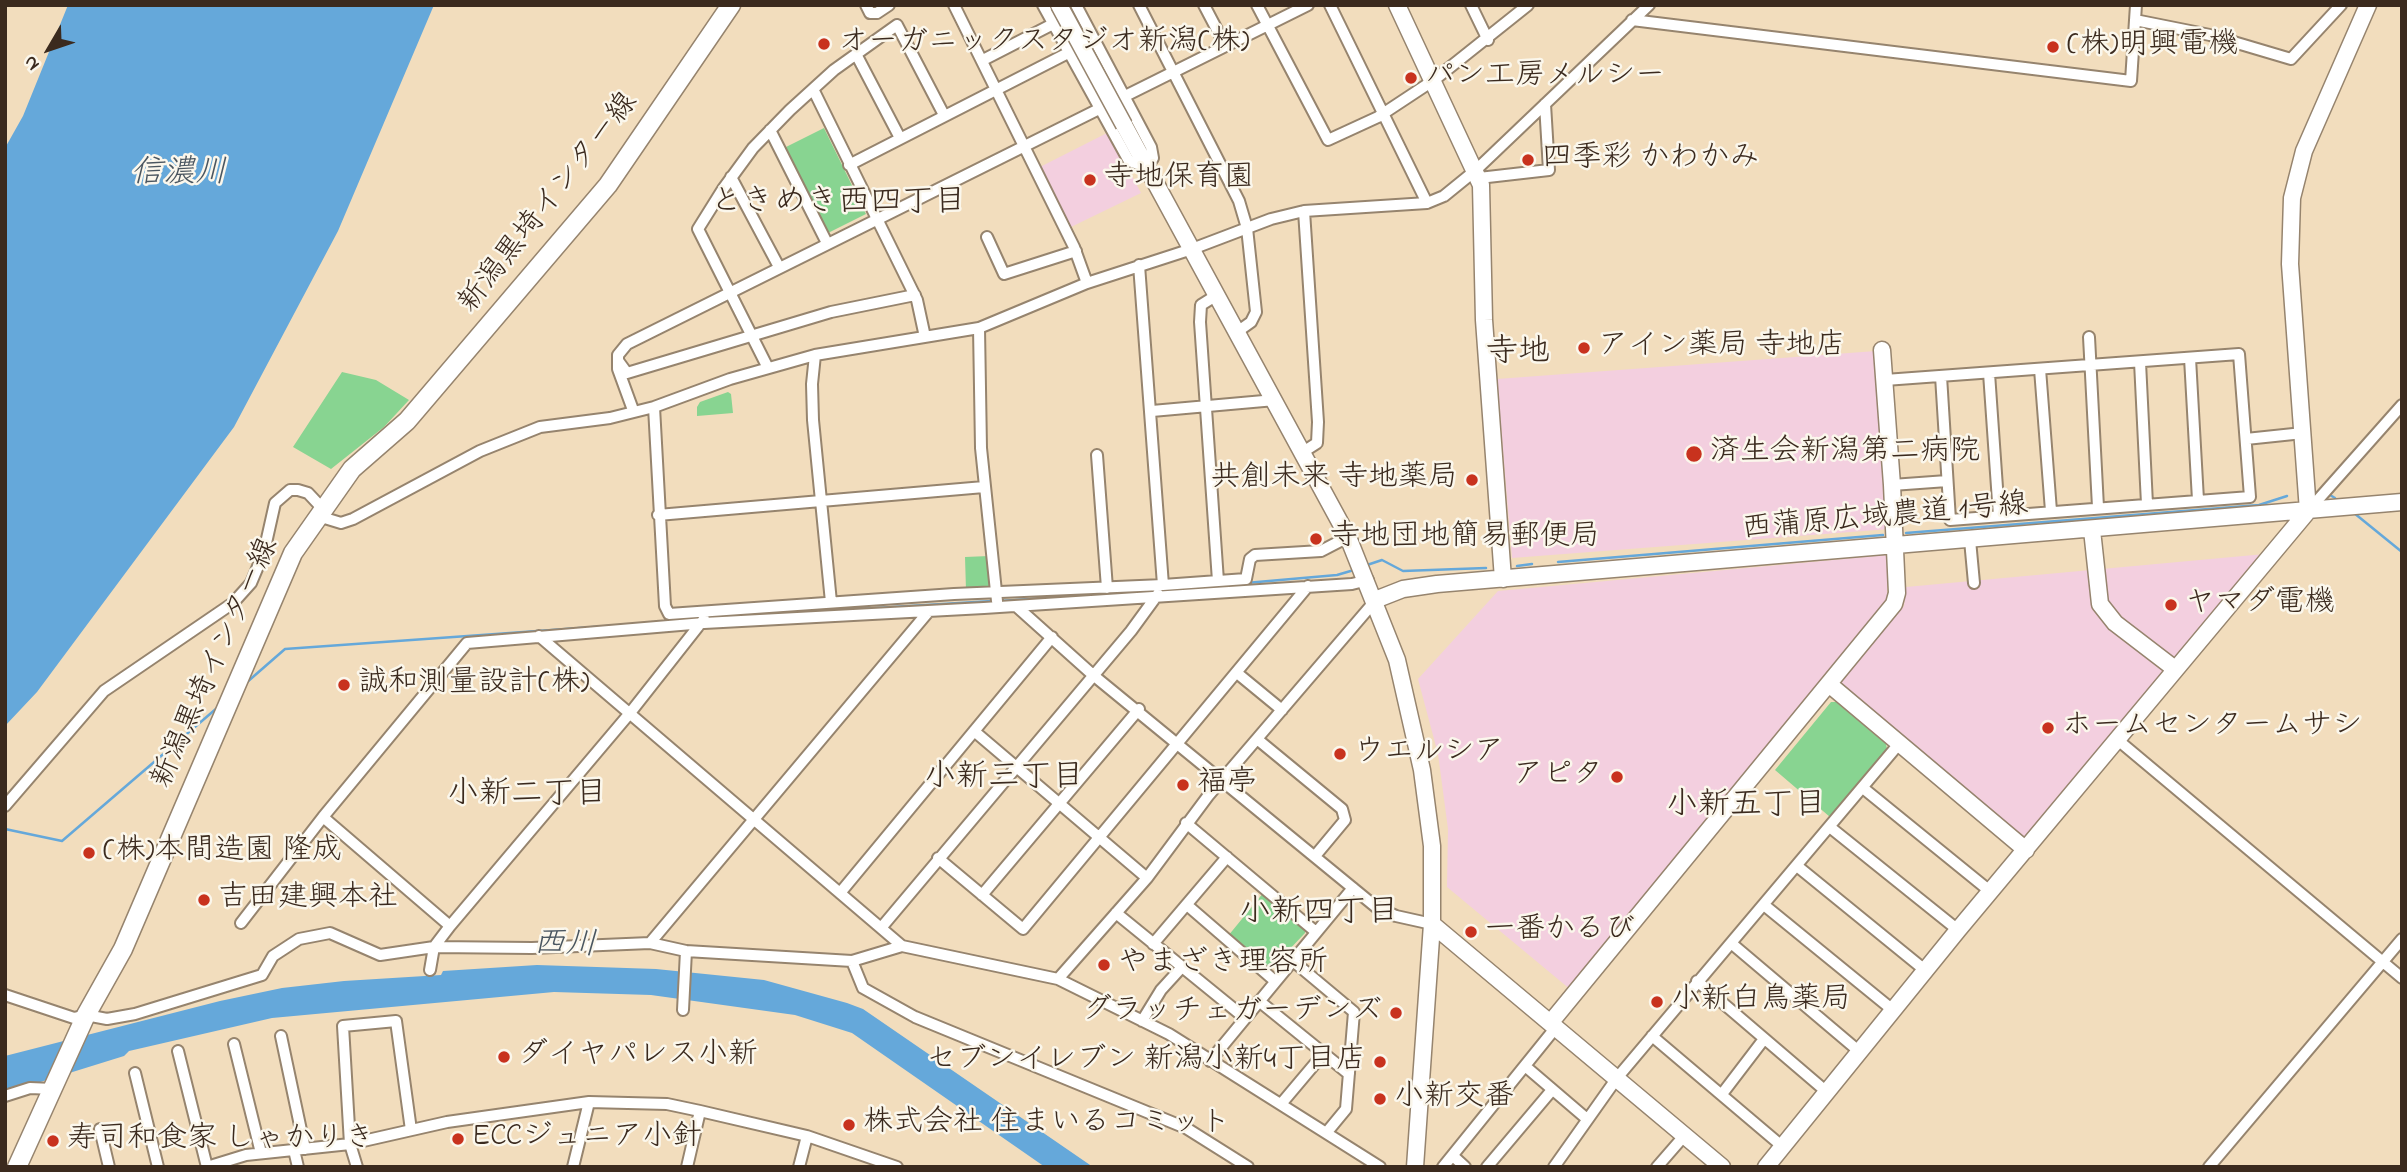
<!DOCTYPE html>
<html>
<head>
<meta charset="utf-8">
<style>
	body { margin:0 }
	#map { position:relative; width:2407px; height:1172px; overflow:hidden; background:#f2ddbd; font-family:"Indie Flower",sans-serif }
	canvas { display:block }
	.frame { position:absolute; inset:0; border:7px solid #3b2a1e; pointer-events:none }
	.north { position:absolute; left:14px; top:14px; width:70px; height:70px; -webkit-text-stroke:5px #fbf7ec; paint-order:stroke; rotate:231deg; font-size:19px; font-weight:700; line-height:28px; text-align:center; color:#3b2a1e }
	.north::after { content:''; display:block; margin:auto; width:24px; height:32px; background:#3b2a1e; clip-path:polygon(50% 0,100% 100%,50% 72%,0 100%) }
</style>
</head>
<body>
<div id="map">
<canvas width="2407" height="1172"></canvas>
<div class="frame"></div>
<div class="north">N</div>
</div>
<script>
const ctx = document.querySelector('canvas').getContext('2d');
ctx.lineJoin = 'round';
function fill(path, color) { ctx.fillStyle = color; ctx.fill(path, 'evenodd'); }
const shape = rows => new Path2D(rows.map(r => 'M' + r).join(''));
function stroke(path, color, width, dash) { ctx.strokeStyle = color; ctx.lineWidth = width; ctx.lineCap = dash ? 'butt' : 'round'; ctx.setLineDash(dash || []); ctx.stroke(path); }
function label(font, color, halo, rows, align = 'center') {
  ctx.font = font + ' "Indie Flower","Klee One",sans-serif'; ctx.lineWidth = 5; ctx.setLineDash([]); ctx.textBaseline = 'middle'; ctx.strokeStyle = halo; ctx.fillStyle = color; for (const [text, x, y, turn = 0] of rows) {
    ctx.save(); ctx.translate(x, y); ctx.rotate((+turn || 0) * Math.PI / 180); ctx.textAlign = isNaN(turn) ? turn : align; if (halo) ctx.strokeText(text, 0, 0); ctx.fillText(text, 0, 0); ctx.restore();
  }
}
fill(shape([
	[1109,132,1141,193,1071,227,1040,167],
	[1876,351,1890,529,1512,558,1497,379],
	[2265,554,2024,842,1838,685,1904,606,1906,587],
	[1887,555,1887,601,1571,990,1447,887,1448,829,1438,754,1418,679,1498,591]
]), '#f3cfdf');
fill(shape([
	[824,128,866,214,826,234,784,148],
	[342,372,376,380,409,400,384,427,331,469,293,447],
	[728,392,731,394,733,413,697,416,697,407,700,402],
	[989,556,991,589,966,590,965,557],
	[1831,702,1836,702,1886,744,1887,749,1830,817,1775,770],
	[1264,892,1305,928,1305,933,1269,971,1228,936]
]), '#88d491');
fill(shape([
	[68,5,434,5,338,231,234,427,37,692,5,726,5,148,23,116],
	[537,965,656,969,764,980,847,1003,863,1009,1093,1167,1045,1167,852,1033,795,1015,651,995,554,992,272,1018,129,1051,124,1056,5,1093,5,1056,220,1001,282,988,344,981,441,975,443,971]
]), '#65a8da');
stroke(shape([
	[2330,495,2335,498],
	[2354,513,2402,552],
	[1906,533,2259,505,2287,496],
	[1558,562,1883,535],
	[1367,565,1382,560,1403,571,1486,568],
	[1517,566,1532,564],
	[1246,583,1337,575,1354,570],
	[999,601,1153,591],
	[744,616,992,601],
	[246,683,285,649,622,625],
	[5,829,62,841,217,708]
]), '#65a8da', 2.5);
const street = shape([
	[866,5,870,13,877,13,889,5],
	[954,5,1074,247,1087,283],
	[1043,5,1129,161,1147,167,1153,158,1151,147,1076,5],
	[1139,5,1239,201,1247,228,1256,312,1251,322,1237,332],
	[1204,5,1225,45],
	[1257,5,1328,140,1378,117,1434,80,1528,5],
	[1330,5,1427,203],
	[1471,5,1488,40],
	[1632,20,2131,81,2136,5],
	[2135,20,2210,35,2291,59,2341,5],
	[856,54,900,138],
	[983,60,1053,24],
	[813,89,917,300,925,337],
	[770,130,827,243],
	[849,165,1068,53],
	[731,177,779,267],
	[1479,178,1549,170,1545,104],
	[987,237,1004,274,1076,251],
	[1217,295,1201,305,1200,322,1218,581],
	[979,328,981,448,997,601],
	[2089,337,2098,507],
	[815,355,812,384,813,420,831,602],
	[2190,358,2198,500],
	[619,362,627,373,831,312,915,295],
	[2140,362,2147,504],
	[768,368,698,229,723,189,753,148,790,110,834,70,897,25,944,115],
	[2040,369,2051,511],
	[1989,373,1999,516],
	[1885,380,2239,354,2250,497,1950,520,1941,376],
	[654,407,665,606,669,614,954,594,1163,585,1139,265],
	[633,410,618,369,618,355,627,344,1308,5],
	[1152,411,1275,400],
	[2246,439,2303,433],
	[1303,452,1317,443,1318,422,1304,211],
	[1097,455,1107,588],
	[1892,485,1947,481],
	[2308,511,2402,405],
	[658,515,984,487],
	[318,516,341,523,353,519,480,451,540,427,610,418,654,407,730,379,815,355,979,328,1087,283,1192,249,1271,219,1304,211,1427,203,1444,196,1476,170,1649,5],
	[1970,540,1974,583],
	[1163,585,1246,579,1250,559,1255,555,1321,551,1348,537],
	[1016,606,1093,675,1376,907,1396,916,1432,924],
	[539,636,902,946],
	[1237,673,1282,710],
	[974,731,1147,878],
	[1257,739,1342,809,1345,820,1315,856],
	[2119,741,2402,978],
	[1863,788,1991,892],
	[5,806,104,691,233,603,251,583,264,552,275,503,290,490,298,490,308,493,323,509],
	[323,817,450,926],
	[1186,823,1316,932],
	[1831,828,1958,930],
	[938,858,1023,929,1308,586],
	[1797,866,1926,971],
	[840,893,1052,637],
	[982,895,1139,709],
	[1187,905,1275,981],
	[1764,905,1894,1011],
	[1116,913,1245,1018],
	[241,923,323,817,467,643,704,623,984,608,1352,584,1368,580],
	[881,928,1131,631,1158,594],
	[650,943,929,611],
	[1731,943,1861,1053],
	[1153,944,1227,857],
	[852,961,863,988,915,1017,1186,1128,1248,1167],
	[1293,961,1354,1012,1346,1109,1327,1132],
	[430,970,434,947,450,926,630,713,704,619],
	[1058,979,1147,878,1208,796,1375,601],
	[1697,981,1828,1093],
	[5,995,74,1018,86,1015,107,1019,135,1014,262,975,273,956,299,939,330,933,380,955,434,947,532,948,650,943,686,951,852,961,902,946,1058,979,1169,1034,1380,1167],
	[1259,1001,1349,1074],
	[683,1010,686,951],
	[1142,1021,1161,990,1182,967],
	[281,1036,305,1149],
	[1652,1036,1783,1147],
	[234,1044,261,1153],
	[178,1051,207,1167],
	[1210,1061,1353,888],
	[1525,1066,1587,1119],
	[135,1073,158,1167],
	[1722,1094,1764,1039],
	[5,1096,30,1088,53,1089],
	[1281,1104,1324,1053],
	[100,1129,109,1167],
	[294,1150,298,1167],
	[1453,1156,1465,1167],
	[207,1167,246,1155,350,1144,447,1122,589,1102,667,1104,700,1111,807,1136,897,1167],
	[357,1167,350,1144,343,1026,396,1021,411,1130],
	[573,1167,589,1102],
	[687,1167,700,1111],
	[799,1167,807,1136],
	[1443,1167,1557,1026],
	[1487,1167,1552,1090],
	[1554,1167,1617,1078,1898,745],
	[1657,1167,1684,1136],
	[2209,1167,2402,939]
]);
const secondary = shape([
	[1397,5,1481,185,1484,320,1503,579],
	[1124,125,1348,537,1397,660,1422,770,1432,846,1432,924,1415,1167],
	[2092,530,2100,604,2115,623,2175,669],
	[1375,600,1403,589,1437,584,2402,502],
	[1830,685,2026,850],
	[1432,924,1722,1167],
	[1551,1022,1894,604,1897,593,1892,485,1882,350],
	[1766,1167,1958,930,2308,511,2290,264,2292,198,2304,151,2368,5]
]);
const primary = shape([
	[17,1167,86,1015,123,949,293,553,352,469,407,421,608,185,731,5]
]);
stroke(street, '#96846e', 14);
stroke(secondary, '#96846e', 19);
stroke(primary, '#96846e', 21);
stroke(street, '#fff', 10);
stroke(secondary, '#fff', 16);
stroke(primary, '#fff', 18);
const secondaryBridge = shape([
	[1059,5,1124,125]
]);
stroke(secondaryBridge, '#96846e', 19, []);
stroke(secondaryBridge, '#fff', 16);
for (const [x, y, r, color] of [
	[824,44,7,"#c8321e"],
	[2053,47,7,"#c8321e"],
	[1411,78,7,"#c8321e"],
	[1528,160,7,"#c8321e"],
	[1090,180,7,"#c8321e"],
	[1584,348,7,"#c8321e"],
	[1694,454,9,"#c8321e"],
	[1472,480,7,"#c8321e"],
	[1316,539,7,"#c8321e"],
	[2171,605,7,"#c8321e"],
	[344,685,7,"#c8321e"],
	[2048,728,7,"#c8321e"],
	[1340,754,7,"#c8321e"],
	[1617,777,7,"#c8321e"],
	[1183,785,7,"#c8321e"],
	[89,853,7,"#c8321e"],
	[204,900,7,"#c8321e"],
	[1471,932,7,"#c8321e"],
	[1104,965,7,"#c8321e"],
	[1657,1002,7,"#c8321e"],
	[1396,1013,7,"#c8321e"],
	[504,1057,7,"#c8321e"],
	[1380,1062,7,"#c8321e"],
	[1380,1099,7,"#c8321e"],
	[849,1125,7,"#c8321e"],
	[458,1139,7,"#c8321e"],
	[53,1141,7,"#c8321e"]
]) { const dot = new Path2D(); dot.arc(x, y, r, 0, 2 * Math.PI); ctx.fillStyle = color; ctx.fill(dot); stroke(dot, '#fbf7ec', 2.5); }
label('30px', '#3b2a1e', '#fbf7ec', [
	["オーガニックスタジオ新潟(株)",838,44],
	["(株)明興電機",2067,47],
	["パン工房メルシー",1425,78],
	["四季彩 かわかみ",1542,160],
	["寺地保育園",1104,180],
	["アイン薬局 寺地店",1598,348],
	["済生会新潟第二病院",1710,454],
	["共創未来 寺地薬局",1458,480,"right"],
	["寺地団地簡易郵便局",1330,539],
	["ヤマダ電機",2185,605],
	["誠和測量設計(株)",358,685],
	["ホームセンタームサシ",2062,728],
	["ウエルシア",1354,754],
	["アピタ",1603,777,"right"],
	["福亭",1197,785],
	["(株)本間造園 隆成",103,853],
	["吉田建興本社",218,900],
	["一番かるび",1485,932],
	["やまざき理容所",1118,965],
	["小新白鳥薬局",1671,1002],
	["グラッチェガーデンズ",1382,1013,"right"],
	["ダイヤパレス小新",518,1057],
	["セブンイレブン 新潟小新4丁目店",1366,1062,"right"],
	["小新交番",1394,1099],
	["株式会社 住まいるコミット",863,1125],
	["ECCジュニア小針",472,1139],
	["寿司和食家 しゃかりき",67,1141]
], 'left');
label('30px', '#3b2a1e', '#fbf7ec', [
	["新潟黒埼インター線",550,204,-52],
	["西蒲原広域農道 1号線",1885,519,-5],
	["新潟黒埼インター線",217,664,-66]
]);
label('italic 32px', '#4a5660', '#fbf7ec', [
	["信濃川",179,176],
	["西川",565,947,2]
]);
label('32px', '#3b2a1e', '#fbf7ec', [
	["ときめき西四丁目",838,205],
	["寺地",1518,355],
	["小新三丁目",1004,780],
	["小新二丁目",527,797],
	["小新五丁目",1746,808],
	["小新四丁目",1319,915]
]);
</script>
</body>
</html>
